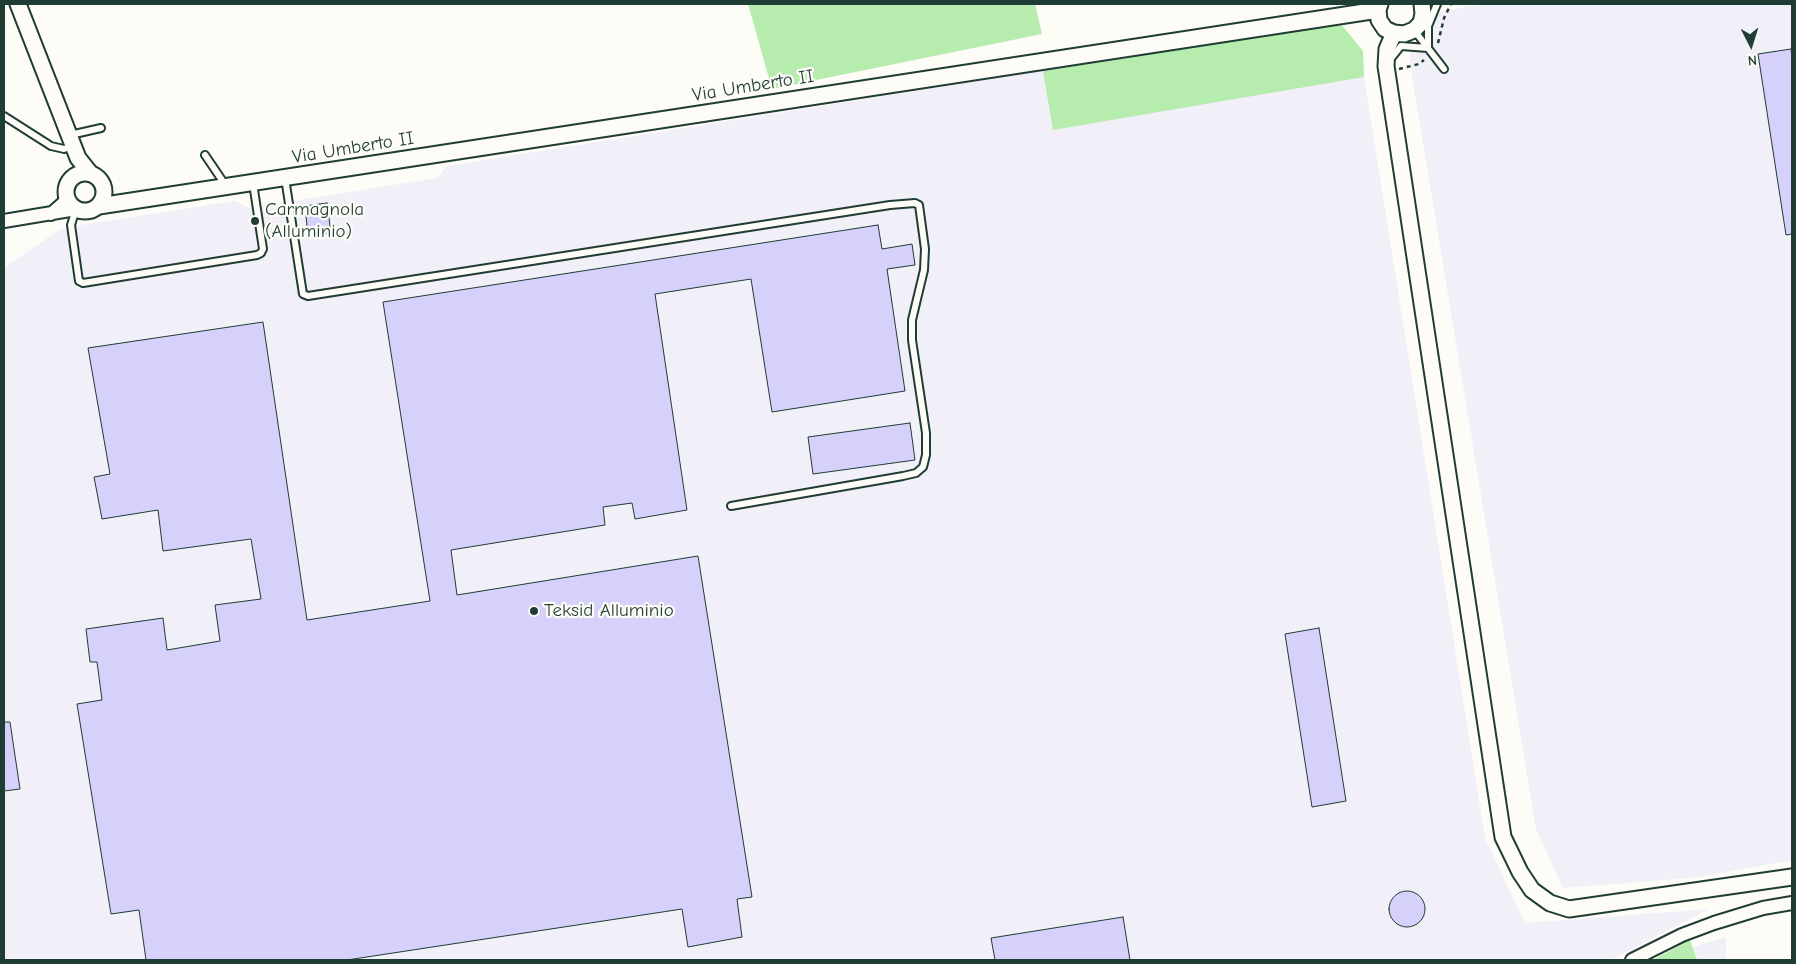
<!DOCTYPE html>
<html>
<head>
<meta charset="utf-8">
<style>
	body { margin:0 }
	#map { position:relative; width:1796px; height:964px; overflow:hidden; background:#fdfcf7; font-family:"Comic Neue",sans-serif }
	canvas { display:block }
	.frame { position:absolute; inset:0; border:5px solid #1f3d34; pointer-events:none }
	.north { position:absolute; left:1726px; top:20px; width:50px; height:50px; -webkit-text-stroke:4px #fdfcf7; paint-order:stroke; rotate:175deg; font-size:14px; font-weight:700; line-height:20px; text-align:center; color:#1f3d34 }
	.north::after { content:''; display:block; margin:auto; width:18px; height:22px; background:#1f3d34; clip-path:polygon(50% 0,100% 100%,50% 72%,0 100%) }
</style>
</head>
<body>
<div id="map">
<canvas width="1796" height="964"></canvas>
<div class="frame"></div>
<div class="north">N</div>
</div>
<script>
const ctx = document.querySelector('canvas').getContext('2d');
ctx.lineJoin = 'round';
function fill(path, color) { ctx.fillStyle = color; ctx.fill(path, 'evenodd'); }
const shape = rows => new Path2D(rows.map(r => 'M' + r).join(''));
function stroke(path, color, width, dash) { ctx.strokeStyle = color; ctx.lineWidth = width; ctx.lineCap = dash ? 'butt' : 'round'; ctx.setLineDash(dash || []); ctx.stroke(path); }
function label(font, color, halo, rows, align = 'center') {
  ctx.font = font + ' "Comic Neue",sans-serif'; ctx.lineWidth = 4.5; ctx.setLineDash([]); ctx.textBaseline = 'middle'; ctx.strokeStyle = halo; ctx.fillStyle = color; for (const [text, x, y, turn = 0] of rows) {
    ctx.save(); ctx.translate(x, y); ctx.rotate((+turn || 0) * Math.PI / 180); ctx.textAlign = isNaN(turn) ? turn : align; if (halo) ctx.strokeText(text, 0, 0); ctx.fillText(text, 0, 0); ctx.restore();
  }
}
fill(shape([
	[1481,4,1792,4,1792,860,1701,877,1563,888,1536,829,1411,70,1410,50,1432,35,1436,13],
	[1340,23,1363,51,1364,77,1485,838,1525,923,1709,909,1611,960,4,960,4,268,62,228,235,201,250,208,437,178,447,166],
	[1726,937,1726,960,1697,960,1693,947]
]), '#f1eff8');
fill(shape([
	[748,4,1035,4,1042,34,772,89],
	[1340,23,1363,51,1364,77,1053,130,1043,71],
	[1690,940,1697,960,1653,960]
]), '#b6ecad');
const building = shape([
	[1791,49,1792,58,1792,234,1786,235,1758,54,1791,49],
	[327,203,331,233,308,236,305,206,327,203],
	[878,225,882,249,912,244,915,265,887,269,905,391,772,412,751,279,655,294,687,510,635,519,632,503,603,507,605,525,451,550,457,595,698,556,752,897,737,899,742,937,688,947,682,909,347,960,146,960,139,910,111,914,77,704,102,700,97,662,90,662,86,629,163,618,167,650,220,641,215,605,261,599,251,539,163,551,158,510,102,519,94,477,110,474,88,348,263,322,307,620,430,601,383,302,878,225],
	[910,423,915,460,813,474,808,437,910,423],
	[1319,628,1346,801,1312,807,1285,634,1319,628],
	[4,722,10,722,20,789,4,791,4,722],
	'1389 909a18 18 0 1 1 36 0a18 18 0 1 1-36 0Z',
	[1123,917,1130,960,995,960,991,938,1123,917]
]);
fill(building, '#d6d1fa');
stroke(building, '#1f3d34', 1);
const service = shape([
	[1414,30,1444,69],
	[1389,61,1401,46,1428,48,1428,26,1437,4],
	[4,116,51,146,64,149,73,146],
	[70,135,101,128],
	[205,155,226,186],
	[285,178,303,294,308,296,890,205,915,203,919,205,925,249,924,270,912,320,912,340,926,433,926,455,923,467,916,473,903,476,731,506],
	[76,209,71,225,79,281,83,283,257,255,261,253,263,249,253,183]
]);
const minor = shape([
	[51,214,67,200],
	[4,221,76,209],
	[1632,960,1682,935,1714,923,1763,908,1792,903]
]);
const tertiary = shape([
	[18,4,78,158,90,173],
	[1380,4,1378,10,1379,20,1385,29,1394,33,1404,34,1414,30,1421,23,1423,14,1422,4],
	[1394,33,1387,49,1386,66,1503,837,1520,872,1532,890,1550,903,1569,909,1792,877],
	'66 192a19 19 0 1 1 38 0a19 19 0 1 1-38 0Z',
	[99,206,1378,10]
]);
stroke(service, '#1f3d34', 10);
stroke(minor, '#1f3d34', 16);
stroke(tertiary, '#1f3d34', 19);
stroke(shape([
	[1438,43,1444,18,1451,4],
	[1399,69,1419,64,1424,60]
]), '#1f3d34', 2.5, [4, 4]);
stroke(service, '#fdfcf7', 6);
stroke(minor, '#fdfcf7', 12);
stroke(tertiary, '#fdfcf7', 15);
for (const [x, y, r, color] of [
	[255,221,5,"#1f3d34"],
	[534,611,5,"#1f3d34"]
]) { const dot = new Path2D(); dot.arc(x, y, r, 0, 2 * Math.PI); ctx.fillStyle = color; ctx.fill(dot); stroke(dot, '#fdfcf7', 2); }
label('19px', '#1f3d34', '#fdfcf7', [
	["Via Umberto II",753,86,-9],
	["Via Umberto II",353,148,-9]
]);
label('19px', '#1f3d34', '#fdfcf7', [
	["Carmagnola",265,210],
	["(Alluminio)",265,232],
	["Teksid Alluminio",544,611]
], 'left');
</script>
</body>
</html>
